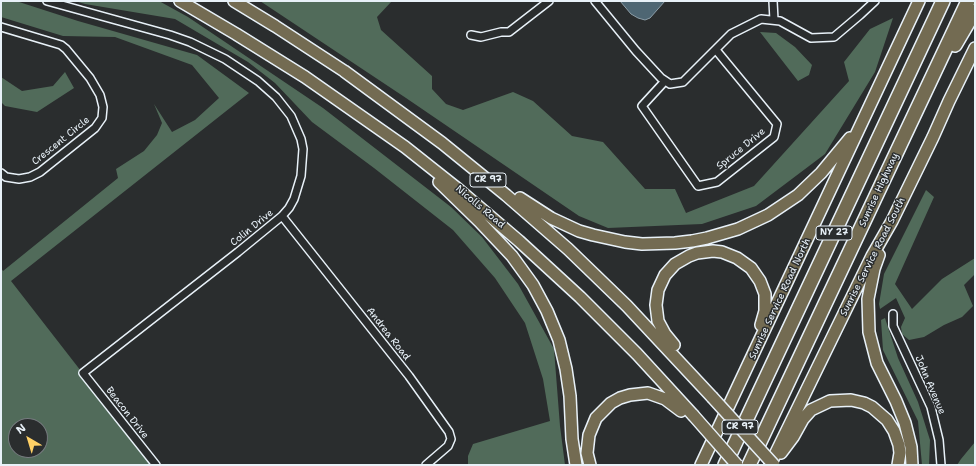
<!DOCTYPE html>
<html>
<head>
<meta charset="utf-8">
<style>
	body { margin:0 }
	#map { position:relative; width:976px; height:466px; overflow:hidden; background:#2a2d2e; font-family:"Shantell Sans",sans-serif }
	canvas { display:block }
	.frame { position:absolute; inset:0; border:2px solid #e8f1f8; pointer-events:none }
	.north { position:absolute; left:8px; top:418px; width:40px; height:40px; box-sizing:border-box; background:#2a2d2e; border:1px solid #767b7f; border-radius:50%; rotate:322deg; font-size:11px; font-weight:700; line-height:16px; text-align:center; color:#e8f1f8 }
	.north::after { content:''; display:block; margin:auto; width:14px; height:18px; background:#ffd166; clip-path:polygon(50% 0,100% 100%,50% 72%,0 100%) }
</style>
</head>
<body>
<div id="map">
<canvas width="976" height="466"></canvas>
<div class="frame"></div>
<div class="north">N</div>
</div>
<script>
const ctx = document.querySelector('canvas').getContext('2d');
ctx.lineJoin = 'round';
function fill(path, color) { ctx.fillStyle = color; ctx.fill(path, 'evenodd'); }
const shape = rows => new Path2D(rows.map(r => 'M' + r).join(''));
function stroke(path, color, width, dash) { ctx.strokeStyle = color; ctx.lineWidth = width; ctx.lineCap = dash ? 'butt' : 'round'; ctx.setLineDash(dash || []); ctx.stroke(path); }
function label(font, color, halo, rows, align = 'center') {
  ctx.font = font + ' "Shantell Sans",sans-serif'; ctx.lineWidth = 3; ctx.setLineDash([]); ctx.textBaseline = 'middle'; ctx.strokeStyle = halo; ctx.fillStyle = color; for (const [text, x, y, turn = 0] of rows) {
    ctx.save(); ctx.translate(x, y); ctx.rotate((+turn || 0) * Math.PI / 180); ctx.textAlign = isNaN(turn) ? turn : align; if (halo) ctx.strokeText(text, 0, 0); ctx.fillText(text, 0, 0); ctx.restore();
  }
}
fill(shape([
	[1,1,16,1,78,21,197,55,249,93,11,281,154,465,1,465,1,268,3,271,118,178,116,169,144,151,157,135,162,123,154,104,172,132,195,120,219,98,192,65,115,37,63,36,1,17],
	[16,426,40,426,40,450,16,450],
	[75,1,159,1,188,17,323,108,451,207,482,237,518,284,554,349,560,426,565,465,468,465,468,456,473,444,550,421,543,379,525,323,495,278,453,230,374,168,312,122,275,83,248,62,175,19,85,4],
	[260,1,392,1,377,17,381,30,432,76,432,89,446,104,463,110,513,92,533,101,572,136,603,142,645,189,675,189,686,213,754,186,849,81,844,62,870,29,893,18,875,72,825,154,756,206,702,224,608,228,579,216,406,98],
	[760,32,776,33,795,47,812,65,809,75,798,81],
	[65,72,74,88,37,112,5,106,1,102,1,77,22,91,53,86],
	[926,190,934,197,895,284,912,309,942,279,975,258,975,274,964,285,973,306,962,317,944,325,924,337,909,340,902,334,901,327,905,318,896,298,880,309,879,304,884,274],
	[885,318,898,358,918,402,930,440,929,465,922,465,918,421,883,350,881,320],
	[975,442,975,465,957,465,961,459]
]), '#516b5a');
const water = shape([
	[620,1,665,1,650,18,645,20,638,18,631,14,620,1]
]);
fill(water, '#4e6673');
stroke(water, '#8c9ea8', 1);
const minor = shape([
	[47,1,170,35,190,42,225,59,258,81,276,97,291,116,301,139,303,149,301,176,294,199,289,208,282,216,238,252,83,373,156,465],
	[595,1,636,51,661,78,670,84,683,82,731,34,761,19,780,21,811,38,834,37,860,15,875,1],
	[773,1,774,20],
	[1,27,61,45,66,49,90,78,100,95,103,107,102,118,95,128,40,172,30,177,19,179,6,177,1,173],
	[471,35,481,37,501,32,509,32,549,1],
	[665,81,642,106,698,186,717,182,774,137,777,124,716,50],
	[282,216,409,376,449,432,451,439,448,446,426,465],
	[893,314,893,326,931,407,939,440,941,465]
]);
const trunk = shape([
	[180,1,236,34,305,77,405,147,458,189,519,241,580,297,637,354,693,415],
	[234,1,275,26,344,71,442,143,506,195,568,249,627,306,712,397],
	[439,182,479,221,512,256,533,285,547,311,559,340,566,369,570,396,572,439,576,465],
	[520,198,551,218,579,231,593,235,625,242,642,244,675,243,692,241,707,238,738,229,768,215,798,195,821,173,850,138],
	[879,255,874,269,868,299,869,332,877,363,896,401,905,423,911,447,912,465],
	[674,345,665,334,658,321,656,305,658,290,665,275,675,264,689,256,697,253,713,251,722,252,737,258,751,268,760,281,765,294,765,311,761,325],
	[781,453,793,437,803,419,811,410,830,401,851,400,864,403,872,407,887,420,894,431,899,445,900,453,898,465],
	[590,465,587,453,589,435,596,418,611,403,620,398,630,395,648,393,665,399,681,411],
	[701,465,919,1],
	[770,465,872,256,892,221,933,137,949,101,975,48]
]);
const motorway = shape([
	[955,45,975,11],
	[725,465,943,1],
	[749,465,968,1]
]);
stroke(minor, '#e8f1f8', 10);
stroke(trunk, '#e8f1f8', 14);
stroke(motorway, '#e8f1f8', 16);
stroke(minor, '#2a2d2e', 7);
stroke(trunk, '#736b52', 11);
stroke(motorway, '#736b52', 13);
const trunkBridge = shape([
	[712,397,774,465],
	[693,415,737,465]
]);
stroke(trunkBridge, '#e8f1f8', 14, []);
stroke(trunkBridge, '#736b52', 11);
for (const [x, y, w] of [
	[488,180,36],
	[834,233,36],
	[740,427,36]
]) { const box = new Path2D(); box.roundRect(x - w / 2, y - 7, w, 14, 3); ctx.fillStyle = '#2a2d2e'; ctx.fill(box); stroke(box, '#e8f1f8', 1); }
label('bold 9px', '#e8f1f8', null, [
	["CR 97",488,180],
	["NY 27",834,233],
	["CR 97",740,427]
]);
label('10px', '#e8f1f8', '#2a2d2e', [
	["Crescent Circle",61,141,-39],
	["Spruce Drive",741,149,-39],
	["Sunrise Highway",879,190,-65],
	["Nicolls Road",480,207,40],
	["Colin Drive",252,228,-39],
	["Sunrise Service Road South",873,257,-63],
	["Sunrise Service Road North",780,299,-65],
	["Andrea Road",388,334,52],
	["John Avenue",930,385,67],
	["Beacon Drive",127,413,52]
]);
</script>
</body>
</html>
